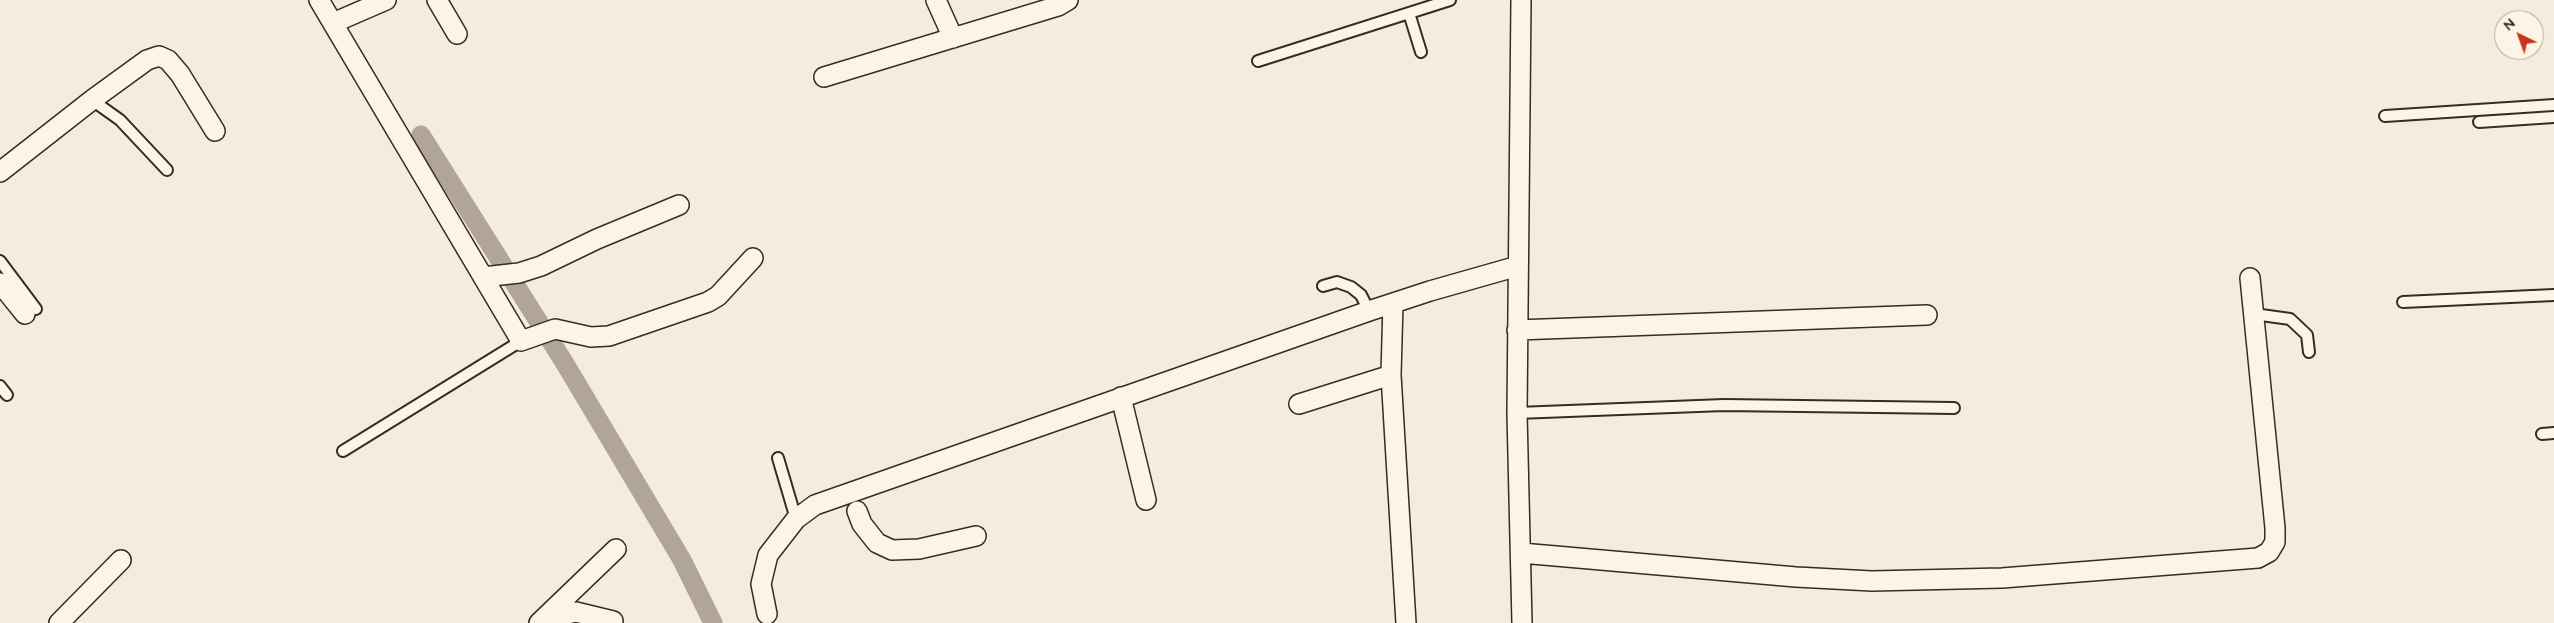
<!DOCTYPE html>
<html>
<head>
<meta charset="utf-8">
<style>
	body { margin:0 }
	#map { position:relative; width:2554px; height:623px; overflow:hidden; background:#f4eddd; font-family:"Architects Daughter",sans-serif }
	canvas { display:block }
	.north { position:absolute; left:2494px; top:10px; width:50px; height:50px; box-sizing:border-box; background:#fcf5e5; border:1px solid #afa495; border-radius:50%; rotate:318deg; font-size:14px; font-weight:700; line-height:20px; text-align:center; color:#3b2a1e }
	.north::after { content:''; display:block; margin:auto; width:18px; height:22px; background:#c8321e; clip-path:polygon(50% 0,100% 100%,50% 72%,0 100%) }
</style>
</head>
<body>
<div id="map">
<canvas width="2554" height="623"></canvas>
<div class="north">N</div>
</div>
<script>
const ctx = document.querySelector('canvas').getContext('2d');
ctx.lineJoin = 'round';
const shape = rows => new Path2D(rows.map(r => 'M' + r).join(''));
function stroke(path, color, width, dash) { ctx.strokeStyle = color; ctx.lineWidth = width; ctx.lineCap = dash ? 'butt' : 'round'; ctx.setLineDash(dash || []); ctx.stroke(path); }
stroke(shape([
	[421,135,564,362,682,560,713,623]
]), '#b0a596', 19);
const lane = shape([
	[1409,13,1421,52],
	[1258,61,1450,0],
	[92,100,120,120,167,170],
	[2385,116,2554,105],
	[2479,122,2554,117],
	[0,261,36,309],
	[1323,286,1337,282,1351,287,1361,295,1369,311],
	[2403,302,2554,295],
	[2254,314,2290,319,2307,335,2309,352],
	[0,386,7,395],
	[1517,413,1724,405,1954,408],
	[2542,434,2554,433],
	[343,451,521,341],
	[778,458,796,519]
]);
const street = shape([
	[319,0,521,341,555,329,591,337,609,336,708,302,718,296,753,258],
	[437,0,457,34],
	[936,0,953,38],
	[1521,0,1517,413,1522,623],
	[333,23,386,0],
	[824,77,1058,6,1068,0],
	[0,172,92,100,147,60,159,56,168,60,180,74,215,131],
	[483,277,519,273,541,266,597,239,679,205],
	[0,283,25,314],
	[1393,303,1391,375,1406,623],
	[1517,330,1927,315],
	[1121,397,1146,500],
	[1299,404,1391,375],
	[857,511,862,524,877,543,892,550,919,549,976,536],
	[1521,553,1796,577,1872,581,2002,578,2258,558,2269,552,2275,542,2275,528,2250,278],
	[767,614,761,584,768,555,796,519,815,505,1369,311,1430,291,1518,266],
	[545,619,576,612,613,621],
	[59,623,121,560],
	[539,623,616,549]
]);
stroke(lane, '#3b2a1e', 14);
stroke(street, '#3b2a1e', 22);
stroke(lane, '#fcf5e5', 10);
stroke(street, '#fcf5e5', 19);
</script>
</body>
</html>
